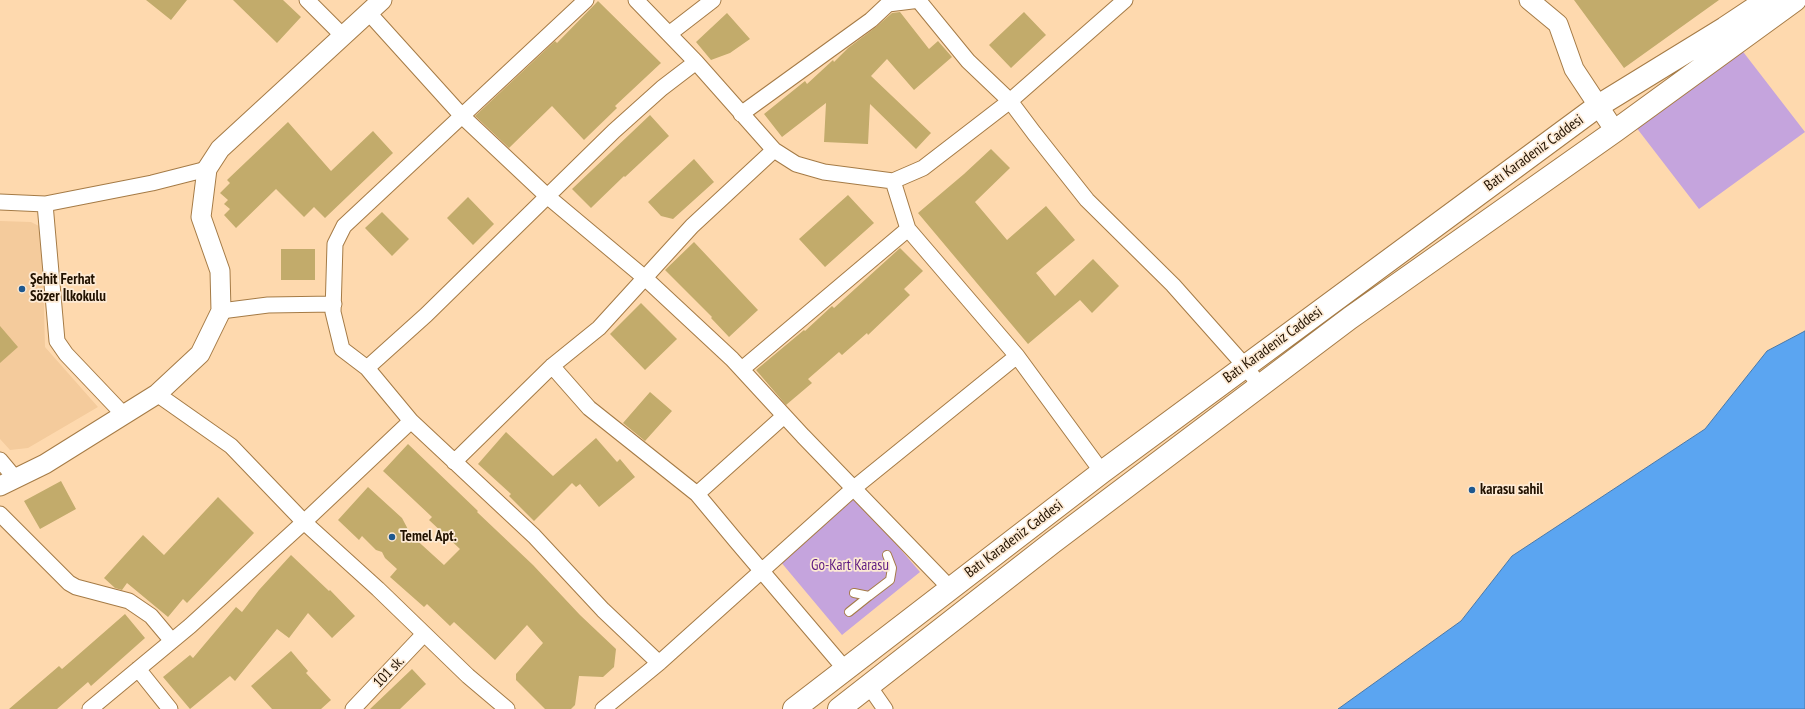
<!DOCTYPE html>
<html>
<head>
<meta charset="utf-8">
<style>
	body { margin:0 }
	canvas { display:block; background:#fed9ae }
</style>
</head>
<body>
<canvas width="1805" height="709"></canvas>
<script>
const ctx = document.querySelector('canvas').getContext('2d');
ctx.lineJoin = 'round';
function fill(path, color) { ctx.fillStyle = color; ctx.fill(path, 'evenodd'); }
const shape = rows => new Path2D(rows.map(r => 'M' + r).join(''));
function stroke(path, color, width, dash) { ctx.strokeStyle = color; ctx.lineWidth = width; ctx.lineCap = dash ? 'butt' : 'round'; ctx.setLineDash(dash || []); ctx.stroke(path); }
function label(font, color, halo, rows, align = 'center') {
  ctx.font = font + ' "PT Sans Narrow",sans-serif'; ctx.lineWidth = 3.5; ctx.setLineDash([]); ctx.textBaseline = 'middle'; ctx.strokeStyle = halo; ctx.fillStyle = color; for (const [text, x, y, turn = 0] of rows) {
    ctx.save(); ctx.translate(x, y); ctx.rotate((+turn || 0) * Math.PI / 180); ctx.textAlign = isNaN(turn) ? turn : align; if (halo) ctx.strokeText(text, 0, 0); ctx.fillText(text, 0, 0); ctx.restore();
  }
}
fill(shape([
	[0,221,31,222,39,226,42,230,45,347,98,407,28,448,10,450,0,439]
]), '#f4cb9c');
fill(shape([
	[1734,40,1805,132,1699,209,1629,118],
	[856,497,920,572,842,635,780,561]
]), '#c5a4dd');
const water = shape([
	[1805,331,1805,709,1338,709,1461,621,1512,556,1705,429,1767,351,1805,331]
]);
fill(water, '#5ba5f1');
stroke(water, '#4a79a9', 1);
fill(shape([
	[146,0,187,0,171,20],
	[233,0,283,0,301,17,277,43],
	[1574,0,1719,0,1624,68],
	[598,1,661,63,615,106,617,108,584,140,552,106,509,148,475,116,555,41,557,43],
	[900,12,929,49,938,41,952,57,914,90,887,59,871,76,931,133,916,149,870,104,868,144,824,142,826,103,782,137,764,114,805,81,807,84,833,60,834,62,848,48,876,27,892,13],
	[1024,12,1046,35,1011,68,989,45],
	[727,13,750,39,730,53,711,60,696,42],
	[650,115,669,136,625,177,624,176,591,208,572,189],
	[288,122,331,171,373,131,393,153,325,218,314,207,304,217,276,189,236,228,224,215,230,209,224,204,228,200,220,193,230,183,227,180],
	[991,149,1010,168,975,202,1007,240,1046,206,1075,240,1036,273,1055,296,1093,259,1119,286,1092,313,1080,300,1028,344,918,213,964,174],
	[694,159,714,182,673,219,661,216,648,202],
	[848,195,874,223,825,267,799,239],
	[468,197,494,224,473,245,447,218],
	[382,212,409,239,392,256,365,228],
	[694,242,758,310,729,337,711,318,712,317,665,270],
	[900,248,923,271,904,289,910,295,868,335,867,333,842,355,839,352,808,379,812,383,786,405,756,370,804,330,805,331,832,306,834,308],
	[281,249,315,249,315,280,281,280],
	[641,303,677,339,645,370,610,334],
	[0,326,18,347,0,363],
	[650,392,672,411,645,441,623,423],
	[506,432,553,476,596,438,617,462,620,459,635,477,599,507,580,484,576,487,572,483,534,521,509,496,511,494,478,464],
	[408,444,478,511,477,512,533,565,580,615,616,649,614,667,603,677,579,676,575,705,571,709,545,709,516,680,516,674,543,643,527,625,495,660,454,622,450,626,427,604,424,607,390,577,397,569,385,558,382,552,376,550,362,536,359,540,338,520,368,487,402,518,411,535,444,565,460,549,429,520,432,517,383,471],
	[61,481,76,509,40,529,24,501],
	[218,497,254,533,187,603,183,599,168,617,127,583,122,590,115,588,104,578,143,535,164,555],
	[291,555,329,591,330,590,355,616,332,638,308,613,289,638,277,629,235,681,230,676,190,709,163,677,190,655,193,658,236,607,242,612,259,590],
	[125,614,145,638,91,686,88,682,57,709,9,709,59,666,62,669],
	[291,651,308,671,306,673,331,700,321,709,272,709,251,686],
	[412,669,426,684,400,709,370,709]
]), '#c2ab6b');
const service = shape([
	[854,593,869,596,890,580,892,568,887,555],
	[849,612,869,596]
]);
const minor = shape([
	[307,0,343,36],
	[586,0,344,226,335,244,333,312,342,349,367,368,411,421,534,536,603,610,659,663],
	[636,0,696,62,774,150,796,164,824,172,893,181,923,168,1010,101,1125,0],
	[916,0,919,1,968,61,1010,101,1034,133,1087,200,1173,285,1245,366,1260,386],
	[368,12,462,116,547,196,645,278,732,359,803,436,950,588],
	[669,34,713,0],
	[741,114,871,20,888,4,920,0],
	[893,181,908,229,1017,356,1102,472],
	[0,202,45,204,152,183,207,169],
	[45,204,57,341,66,354,124,415],
	[221,311,268,305,334,304],
	[552,366,589,408,697,494],
	[367,368,426,315,614,131,662,88,696,62],
	[742,369,908,229],
	[157,394,231,446,304,522,378,589,468,676,507,709],
	[784,416,697,494,737,542,845,669],
	[0,460,15,478],
	[454,462,552,366,599,328,692,226,774,150],
	[0,514,69,583,76,587,129,601,151,616,172,641],
	[138,669,170,709],
	[869,686,885,709],
	[90,709,190,626,304,522,411,421],
	[353,709,424,634],
	[603,709,659,663,854,488,1017,356]
]);
const tertiary = shape([
	[1529,0,1558,24,1574,69,1615,131],
	[0,486,45,464,157,394,200,354,221,311,220,271,201,217,207,169,220,149,382,0]
]);
const primary = shape([
	[794,709,1102,472,1598,106,1725,28,1767,0],
	[839,709,1053,542,1350,318,1615,131,1795,0]
]);
stroke(service, '#a57b46', 10);
stroke(minor, '#a57b46', 17);
stroke(tertiary, '#a57b46', 21);
stroke(primary, '#a57b46', 24);
stroke(service, '#fff', 8);
stroke(minor, '#fff', 15);
stroke(tertiary, '#fff', 19);
stroke(primary, '#fff', 22);
for (const [x, y, r, color] of [
	[22,289,4,"#1e588f"],
	[1472,490,4,"#1e588f"],
	[392,537,4,"#1e588f"]
]) { const dot = new Path2D(); dot.arc(x, y, r, 0, 2 * Math.PI); ctx.fillStyle = color; ctx.fill(dot); stroke(dot, '#fdead4', 1.5); }
label('15px', '#221200', '#fdead4', [
	["Batı Karadeniz Caddesi",1534,153,-36],
	["Batı Karadeniz Caddesi",1273,345,-36],
	["Batı Karadeniz Caddesi",1014,539,-37],
	["101 sk.",389,672,-46]
]);
label('bold 15px', '#221200', '#fdead4', [
	["Şehit Ferhat",30,280],
	["Sözer İlkokulu",30,297],
	["karasu sahil",1480,490],
	["Temel Apt.",400,537]
], 'left');
label('15px', '#5e1b82', '#fdead4', [
	["Go-Kart Karasu",850,566]
]);
</script>
</body>
</html>
